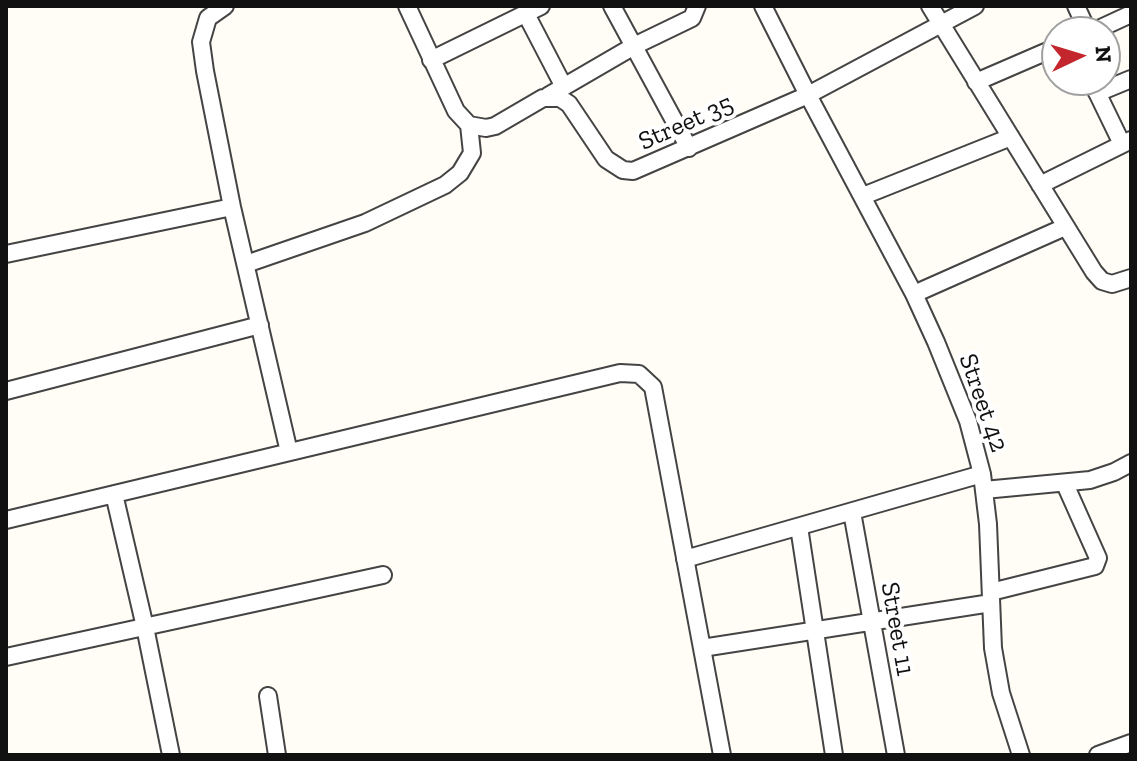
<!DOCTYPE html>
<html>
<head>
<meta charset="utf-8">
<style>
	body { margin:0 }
	#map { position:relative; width:1137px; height:761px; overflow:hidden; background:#fffdf5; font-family:"Zilla Slab",serif }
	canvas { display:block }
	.frame { position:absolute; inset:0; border:8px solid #111; pointer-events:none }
	.north { position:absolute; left:1041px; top:16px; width:80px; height:80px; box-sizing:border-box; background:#fff; border:2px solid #a0a0a0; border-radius:50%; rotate:86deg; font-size:22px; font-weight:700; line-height:32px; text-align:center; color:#111 }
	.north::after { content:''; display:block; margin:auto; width:28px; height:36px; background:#c4262e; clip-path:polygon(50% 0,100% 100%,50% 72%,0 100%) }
</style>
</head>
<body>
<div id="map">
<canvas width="1137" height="761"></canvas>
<div class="frame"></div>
<div class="north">N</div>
</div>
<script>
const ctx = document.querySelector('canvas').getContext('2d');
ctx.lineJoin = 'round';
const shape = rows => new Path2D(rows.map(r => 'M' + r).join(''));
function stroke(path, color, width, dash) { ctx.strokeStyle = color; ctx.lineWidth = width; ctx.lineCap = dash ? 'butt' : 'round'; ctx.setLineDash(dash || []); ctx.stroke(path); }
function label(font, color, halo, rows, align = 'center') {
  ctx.font = font + ' "Zilla Slab",serif'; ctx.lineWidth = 8; ctx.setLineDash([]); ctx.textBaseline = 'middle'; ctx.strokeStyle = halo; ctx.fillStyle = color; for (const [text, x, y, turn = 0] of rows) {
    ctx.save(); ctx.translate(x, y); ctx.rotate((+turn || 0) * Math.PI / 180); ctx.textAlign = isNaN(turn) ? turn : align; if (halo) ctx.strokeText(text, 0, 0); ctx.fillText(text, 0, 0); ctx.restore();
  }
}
const minor = shape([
	[225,6,208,18,201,42,205,71,232,207,289,452],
	[407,6,456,111,469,125,486,128,495,126,543,98,560,98,569,104,606,159,623,170,633,171,808,95,975,6],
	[612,6,689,148],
	[763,6,808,95,914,294,936,342,968,421,982,474,988,524,993,648,1001,693,1021,755],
	[930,6,1094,272,1102,281,1112,284,1131,278],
	[1076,6,1088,32],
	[526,14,564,87],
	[1092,32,1131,14],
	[431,60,541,6],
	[1091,80,1122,144],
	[976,82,1057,47],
	[1097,93,1131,79],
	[548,96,634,46,692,18,697,6],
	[1040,185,1131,140],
	[863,196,1011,137],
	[6,254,232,207],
	[246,264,365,223,445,185,460,173,472,153,469,125],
	[914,294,1065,227],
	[6,391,260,325],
	[984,490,1090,480,1114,472,1131,463],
	[114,494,145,627,171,755],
	[852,512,896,755],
	[6,520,620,373,639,374,653,387,722,755],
	[799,527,834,755],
	[685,559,982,474],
	[991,592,1095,566,1098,558,1065,484],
	[702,648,991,603],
	[6,657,383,575],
	[268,696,277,755],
	[1098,755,1131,743]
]);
stroke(minor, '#444', 20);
stroke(minor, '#fff', 16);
label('26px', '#111', '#fff', [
	["Street 35",686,123,-24],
	["Street 42",983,403,71],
	["Street 11",897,629,80]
]);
</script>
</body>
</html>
